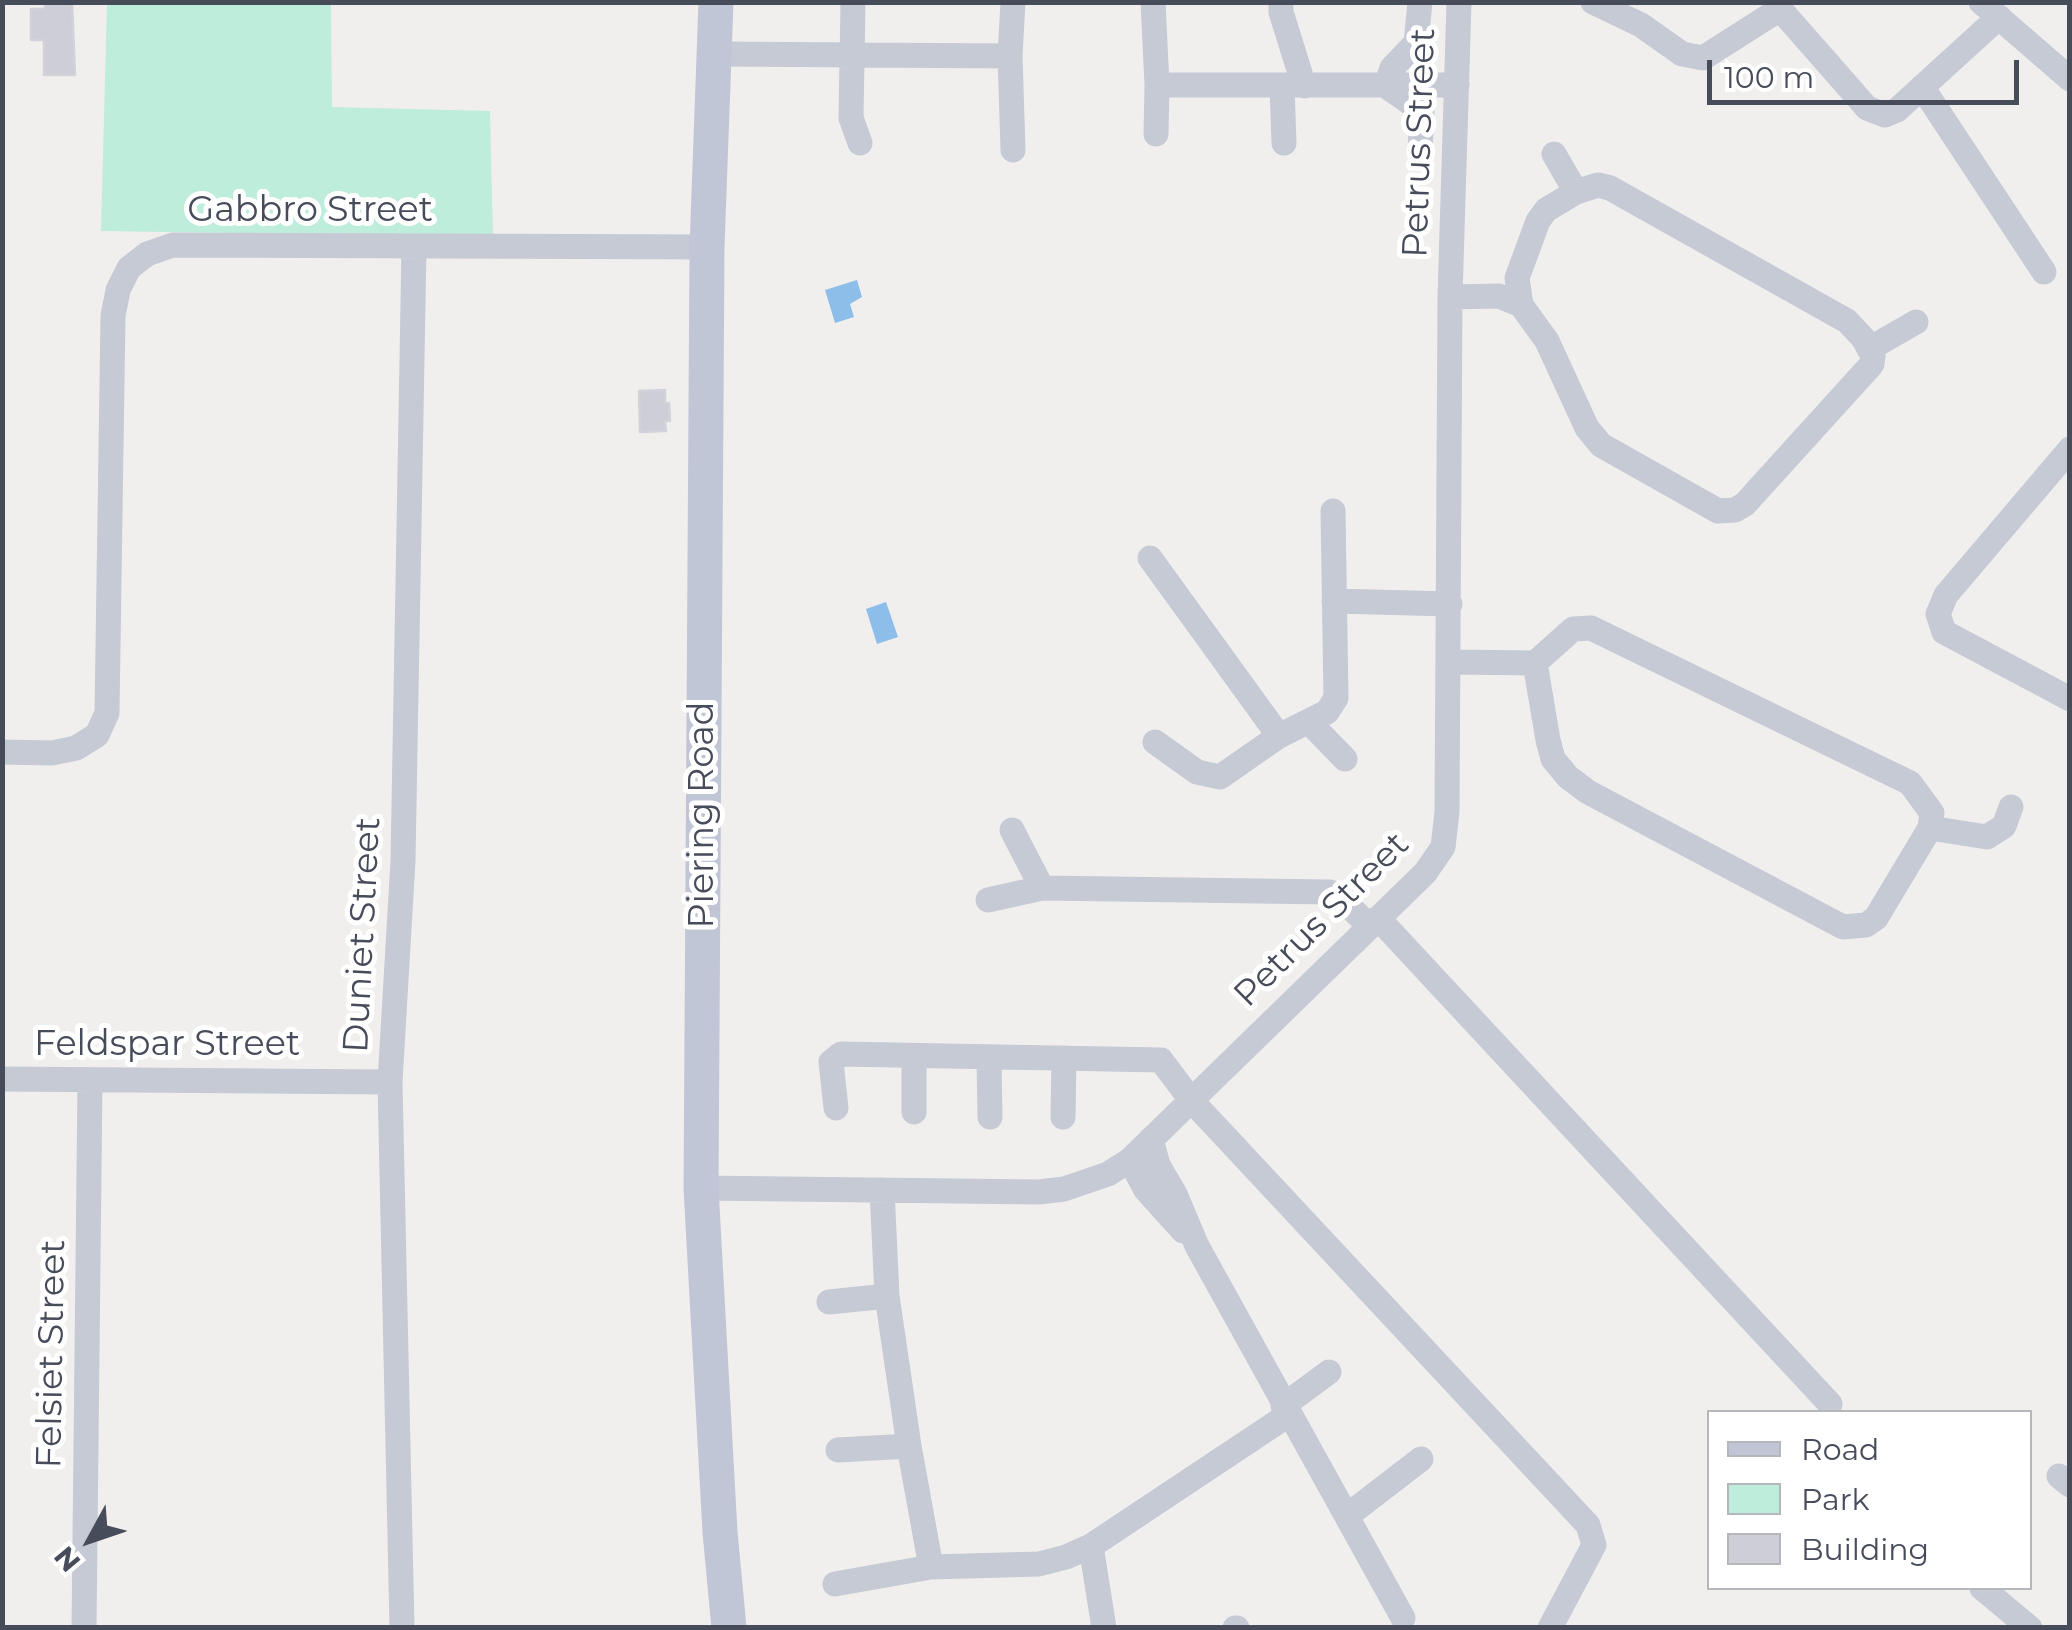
<!DOCTYPE html>
<html>
<head>
<meta charset="utf-8">
<style>
	body { margin:0 }
	#map { position:relative; width:2072px; height:1630px; overflow:hidden; background:#f1efee; font-family:Montserrat,sans-serif }
	canvas { display:block }
	.frame { position:absolute; inset:0; border:5px solid #474c5b; pointer-events:none }
	.legend { position:absolute; left:1707px; top:1410px; width:325px; height:180px; box-sizing:border-box; background:#fff; border:2px solid #b5b7bd; margin:0; padding:12px 18px; list-style:none; font-size:30px; color:#474c5b }
	.legend li { display:flex; align-items:center; gap:20px; height:50px }
	.legend b { width:50px; border:2px solid #b5b7bd }
	.north { position:absolute; left:40px; top:1490px; width:100px; height:100px; -webkit-text-stroke:8px #fff; paint-order:stroke; rotate:230deg; font-size:28px; font-weight:700; line-height:40px; text-align:center; color:#474c5b }
	.north::after { content:''; display:block; margin:auto; width:35px; height:45px; background:#474c5b; clip-path:polygon(50% 0,100% 100%,50% 72%,0 100%) }
	.scale { position:absolute; left:1707px; top:60px; width:312px; height:45px; box-sizing:border-box; border:5px solid #474c5b; border-top:0; padding-left:12px; font-size:30px; line-height:35px; white-space:nowrap; color:#474c5b; -webkit-text-stroke:8px #fff; paint-order:stroke }
</style>
</head>
<body>
<div id="map">
<canvas width="2072" height="1630"></canvas>
<div class="frame"></div>
<ul class="legend">
<li><b style="height:12px;background:#c1c6d7"></b>Road</li>
<li><b style="height:28px;background:#beeddc"></b>Park</li>
<li><b style="height:28px;background:#cecfd6"></b>Building</li>
</ul>
<div class="north">N</div>
<div class="scale">100 m</div>
</div>
<script>
const ctx = document.querySelector('canvas').getContext('2d');
ctx.lineJoin = 'round';
function fill(path, color) { ctx.fillStyle = color; ctx.fill(path, 'evenodd'); }
const shape = rows => new Path2D(rows.map(r => 'M' + r).join(''));
function stroke(path, color, width, dash) { ctx.strokeStyle = color; ctx.lineWidth = width; ctx.lineCap = dash ? 'butt' : 'round'; ctx.setLineDash(dash || []); ctx.stroke(path); }
function label(font, color, halo, rows, align = 'center') {
  ctx.font = font + ' Montserrat,sans-serif'; ctx.lineWidth = 10; ctx.setLineDash([]); ctx.textBaseline = 'middle'; ctx.strokeStyle = halo; ctx.fillStyle = color; for (const [text, x, y, turn = 0] of rows) {
    ctx.save(); ctx.translate(x, y); ctx.rotate((+turn || 0) * Math.PI / 180); ctx.textAlign = isNaN(turn) ? turn : align; if (halo) ctx.strokeText(text, 0, 0); ctx.fillText(text, 0, 0); ctx.restore();
  }
}
fill(shape([
	[107,3,331,3,332,107,490,111,493,237,101,231]
]), '#beeddc');
fill(shape([
	[857,280,862,297,850,304,854,317,835,323,825,290],
	[886,602,898,637,877,644,866,609]
]), '#8cbee9');
const building = shape([
	[45,2,72,2,75,75,44,75,44,40,31,40,31,9,45,9,45,2],
	[665,390,665,403,669,403,670,421,665,421,666,431,640,432,639,391,665,390]
]);
fill(building, '#cecfd6');
stroke(building, '#d2d3da', 2.5);
stroke(shape([
	[853,2,851,118,860,143],
	[1013,2,1010,56,1013,150],
	[1153,2,1157,85,1457,85],
	[1281,2,1281,12,1304,86],
	[1420,2,1416,43,1392,68,1386,86,1422,111,1420,151],
	[1593,2,1641,25,1682,54,1703,58,1780,9,1867,108,1885,115,1897,110,1999,17],
	[1981,2,2070,79],
	[715,54,1010,56],
	[1282,86,1284,143],
	[1922,87,2044,272],
	[1156,134,1157,85],
	[1554,154,1576,192],
	[1450,297,1499,296,1521,305,1547,341,1587,428,1601,445,1718,511,1735,510,1745,504,1872,364,1873,356,1863,338,1847,321,1610,188,1598,185,1576,192,1546,210,1538,221,1517,278,1521,305],
	[1869,349,1916,322],
	[2070,449,1946,595,1938,614,1944,632,2070,699],
	[1150,558,1279,736,1327,712,1336,698,1333,511],
	[1334,601,1450,604],
	[1449,662,1535,663,1573,629,1591,628,1910,783,1932,813,1930,828,1876,918,1866,925,1843,927,1588,792,1568,777,1553,759,1548,740,1535,663],
	[1309,722,1345,759],
	[1155,742,1197,772,1220,777,1279,736],
	[2,752,52,753,76,748,97,735,107,713,113,316,118,290,129,268,147,254,173,245,707,247],
	[1930,828,1987,837,2004,826,2011,807],
	[1012,830,1042,888,1330,892,1338,895,1370,927],
	[988,900,1042,888],
	[1378,918,1830,1404],
	[989,1058,990,1117],
	[2,1079,390,1082],
	[836,1108,831,1062,841,1054,1161,1060,1191,1100,1588,1525,1594,1545,1550,1628],
	[914,1112,914,1057],
	[1063,1117,1064,1058],
	[1151,1139,1158,1165,1175,1194,1197,1246,1403,1618],
	[1130,1160,1146,1190,1183,1231],
	[701,1188,1039,1192,1064,1189,1108,1174,1130,1160,1425,873,1443,847,1447,812,1450,297,1459,2],
	[882,1190,887,1296,909,1446,931,1567],
	[829,1302,887,1296],
	[1283,1406,1329,1372],
	[838,1450,909,1446],
	[2059,1476,2070,1485],
	[1347,1516,1421,1459],
	[1091,1546,1104,1628],
	[835,1584,931,1567,1039,1564,1066,1557,1091,1546,1288,1415],
	[1982,1588,2030,1628],
	[84,1628,90,1080],
	[402,1628,390,1082,403,861,414,247],
	[1235,1628,1237,1628]
]), '#c5cad5', 25);
stroke(shape([
	[716,2,707,247,701,1188,720,1532,729,1628]
]), '#c1c6d7', 35);
label('35px', '#474c5b', '#fff', [
	["Petrus Street",1420,143,-88],
	["Gabbro Street",310,211],
	["Piering Road",703,815,-90],
	["Petrus Street",1322,920,-45],
	["Duniet Street",363,935,-87],
	["Feldspar Street",167,1045],
	["Felsiet Street",52,1354,-89]
]);
</script>
</body>
</html>
